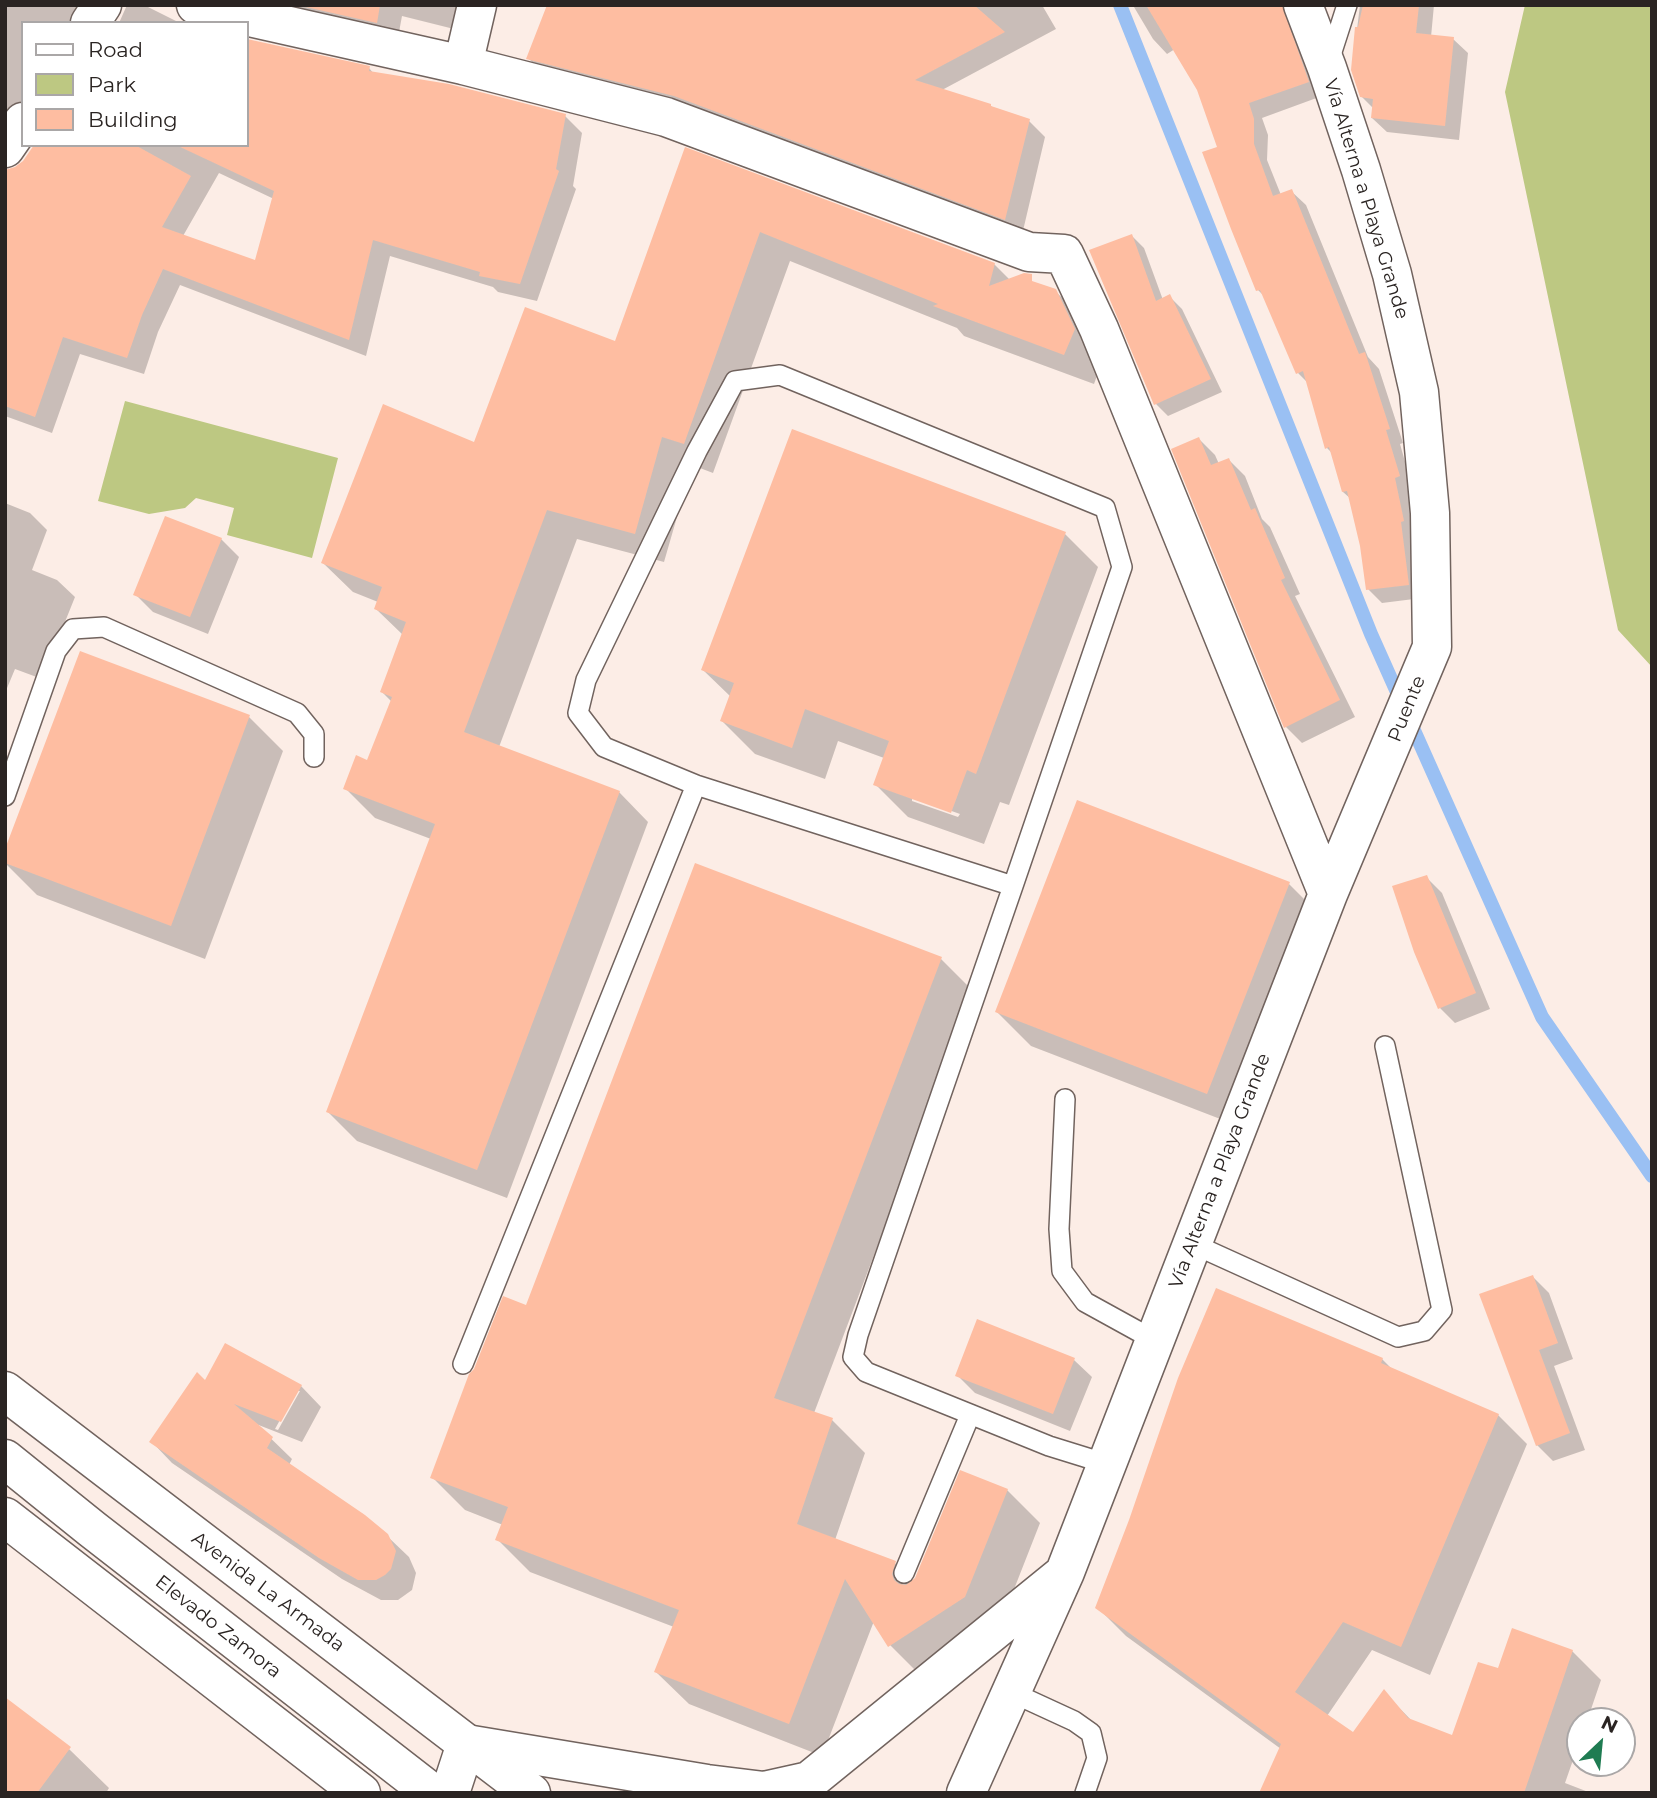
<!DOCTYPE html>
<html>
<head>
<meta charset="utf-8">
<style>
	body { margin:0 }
	#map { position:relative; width:1657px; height:1798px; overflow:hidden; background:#fcede6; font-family:Montserrat,sans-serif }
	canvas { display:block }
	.frame { position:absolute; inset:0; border:7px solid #2a2422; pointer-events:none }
	.legend { position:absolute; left:21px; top:21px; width:228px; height:126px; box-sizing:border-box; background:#fff; border:2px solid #aaa7a7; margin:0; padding:9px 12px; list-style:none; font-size:21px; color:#2a2422 }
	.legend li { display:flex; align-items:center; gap:14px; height:35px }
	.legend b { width:35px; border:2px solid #aaa7a7 }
	.north { position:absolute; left:1566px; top:1707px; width:70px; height:70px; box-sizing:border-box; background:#fff; border:2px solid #aaa7a7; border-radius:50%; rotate:26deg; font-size:19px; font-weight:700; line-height:28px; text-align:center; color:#2a2422 }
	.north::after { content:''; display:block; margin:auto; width:24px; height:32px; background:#1f7c52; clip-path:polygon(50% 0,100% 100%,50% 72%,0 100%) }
</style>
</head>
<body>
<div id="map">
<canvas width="1657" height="1798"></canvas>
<div class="frame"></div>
<ul class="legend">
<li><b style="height:9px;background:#fff"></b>Road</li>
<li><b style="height:19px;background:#bdc882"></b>Park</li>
<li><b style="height:19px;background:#febda1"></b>Building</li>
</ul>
<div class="north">N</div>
</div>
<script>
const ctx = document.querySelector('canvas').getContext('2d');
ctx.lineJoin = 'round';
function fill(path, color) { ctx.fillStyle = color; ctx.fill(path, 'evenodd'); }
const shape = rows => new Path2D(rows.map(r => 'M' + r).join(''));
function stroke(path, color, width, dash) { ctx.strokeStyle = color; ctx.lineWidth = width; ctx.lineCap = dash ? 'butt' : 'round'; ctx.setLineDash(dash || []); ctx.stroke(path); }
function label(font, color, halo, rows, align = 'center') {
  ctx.font = font + ' Montserrat,sans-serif'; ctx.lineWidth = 6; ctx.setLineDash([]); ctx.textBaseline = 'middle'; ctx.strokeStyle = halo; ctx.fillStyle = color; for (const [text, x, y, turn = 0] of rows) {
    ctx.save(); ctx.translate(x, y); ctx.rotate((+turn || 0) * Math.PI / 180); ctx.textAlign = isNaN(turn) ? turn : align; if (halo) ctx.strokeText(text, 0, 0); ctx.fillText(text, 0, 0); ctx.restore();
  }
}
fill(shape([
	[1525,5,1652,5,1652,667,1618,630,1505,92],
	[125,401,338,458,312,558,227,535,234,508,196,498,185,508,149,514,98,501]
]), '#bdc882');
fill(shape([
	[5,5,88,5,92,23,23,23,23,126,5,151],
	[127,5,144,5,180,23,119,23],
	[259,5,469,5,462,31,402,16,397,43],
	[712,5,1042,5,1056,29,942,90,990,105,994,109,1029,121,1045,137,1022,235,544,74,528,58],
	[1136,5,1290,5,1322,96,1262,118,1268,135,1267,160,1281,195,1291,191,1306,205,1368,357,1379,369,1403,443,1400,444,1413,490,1408,492,1418,535,1422,598,1382,603,1368,589,1362,546,1351,499,1343,492,1332,453,1327,448,1308,383,1298,373,1266,298,1258,290,1219,149,1199,89,1175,49,1167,54,1153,39,1134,7],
	[1360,5,1434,5,1431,37,1453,39,1468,53,1459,140,1387,132,1372,118,1373,108,1361,96,1352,70],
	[247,41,369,68,374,74,565,116,582,133,573,186,576,189,537,301,498,292,493,287,390,256,366,356,180,285,158,332,144,374,80,354,52,433,5,416,5,171,16,169,24,162,36,145,247,145],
	[219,173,274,199,256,262,183,236],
	[686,150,994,264,1010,280,1055,291,1086,321,1103,359,1094,384,964,336,957,328,790,261,713,473,692,465,664,562,577,539,499,747,619,792,648,822,507,1198,357,1141,328,1112,431,839,375,818,345,788,368,762,392,702,382,692,403,635,376,609,378,602,353,592,323,563,475,445,616,343],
	[1132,236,1144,248,1163,300,1170,297,1182,309,1222,392,1168,416,1156,404],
	[1199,439,1215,455,1219,464,1229,460,1245,476,1262,519,1270,527,1300,594,1295,596,1355,717,1302,743,1286,727],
	[5,503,30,513,47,530,32,570,57,580,75,597,42,679,15,669,5,693],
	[1065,534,1098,567,1009,805,1000,802,984,844,908,817,875,784,884,758,838,741,825,779,755,754,722,721,731,697,703,670],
	[912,797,960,814,958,817,912,801],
	[221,539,239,557,208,634,153,612,135,594],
	[81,653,249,717,283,751,205,959,37,895,5,863,5,854],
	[1426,877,1442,893,1490,1009,1455,1023,1440,1008],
	[1289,884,1323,918,1241,1127,1031,1046,997,1012],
	[941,959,974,992,814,1413,832,1420,865,1453,835,1540,895,1563,913,1582,917,1579,961,1472,1007,1490,1040,1523,998,1630,923,1678,890,1645,874,1621,822,1756,689,1704,656,1672,674,1627,530,1572,497,1539,503,1525,465,1510,432,1477,527,1307],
	[1533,1277,1549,1293,1573,1359,1554,1366,1585,1450,1553,1461,1537,1445],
	[1382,1359,1393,1370,1498,1415,1527,1444,1430,1675,1372,1650,1327,1716,1353,1735,1384,1692,1413,1722,1453,1738,1499,1671,1572,1651,1601,1680,1587,1721,1580,1721,1580,1740,1565,1783,1591,1793,1261,1793,1281,1749,1126,1636,1097,1607],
	[1074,1360,1092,1377,1070,1431,975,1393,957,1375],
	[206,1382,301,1386,321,1407,302,1442,256,1424,292,1459,289,1465,387,1536,409,1557,416,1573,412,1590,398,1600,381,1600,342,1579,172,1463,152,1442],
	[296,1391,300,1391,278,1430,275,1429],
	[69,1749,109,1788,106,1793,5,1793]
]), '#0003');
stroke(shape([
	[1120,5,1371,634,1542,1017,1652,1176]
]), '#9ac0f3', 14);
fill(shape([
	[297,5,380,5,377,23],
	[547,5,974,5,1005,32,915,80,991,104,991,106,1030,119,1005,220,674,96,526,59],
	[1146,5,1282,5,1309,82,1249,103,1254,119,1254,144,1273,196,1292,189,1359,354,1365,352,1390,429,1386,430,1400,476,1395,478,1404,521,1401,522,1409,585,1366,590,1360,546,1347,491,1342,492,1329,447,1325,449,1303,371,1296,374,1260,290,1256,291,1231,229,1202,152,1217,147,1197,90],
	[1363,5,1419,5,1416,33,1454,37,1445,126,1371,118,1373,99,1360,97,1351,70,1355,27,1358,27],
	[247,39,370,66,369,71,449,84,566,114,556,169,559,171,520,284,479,276,480,272,373,240,349,340,163,269,142,315,127,358,63,337,35,417,5,406,5,170,15,167,23,161,34,145,135,145,191,176,162,227,255,260,274,191,176,145,247,145],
	[685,147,995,263,989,286,1024,273,1032,274,1032,281,1056,289,1075,329,1064,355,933,306,938,304,760,232,684,444,662,437,635,534,547,510,464,732,620,791,477,1170,326,1112,435,824,343,789,356,755,367,760,392,697,380,692,406,622,374,609,382,587,321,563,383,404,474,442,525,307,615,341],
	[1132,234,1156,301,1170,294,1211,379,1154,405,1089,250],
	[792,429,1066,532,976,774,967,770,951,813,873,785,889,741,805,709,792,748,720,721,734,683,701,670],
	[1199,437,1211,465,1229,458,1251,510,1255,508,1285,578,1281,580,1340,700,1284,728,1171,449],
	[165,516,222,538,190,617,133,595],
	[80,651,250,715,171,926,5,863,5,849],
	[1077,800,1290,882,1207,1094,995,1012],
	[695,863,942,957,774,1398,833,1418,797,1524,896,1561,892,1574,894,1580,899,1584,906,1585,915,1578,960,1470,1008,1489,965,1597,888,1647,845,1579,789,1724,654,1672,679,1610,495,1540,508,1507,430,1478,469,1374,474,1369,503,1296,526,1305],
	[1427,875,1476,993,1438,1009,1414,952,1392,886],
	[1533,1275,1558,1343,1539,1350,1570,1433,1536,1446,1479,1294],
	[1216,1288,1383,1358,1381,1363,1499,1414,1401,1647,1343,1622,1295,1692,1353,1732,1384,1689,1408,1718,1452,1735,1478,1662,1498,1668,1512,1628,1573,1650,1524,1793,1259,1793,1281,1744,1095,1608,1129,1520,1178,1378],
	[977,1319,1075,1358,1053,1414,955,1376],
	[225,1343,302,1385,281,1422,234,1404,273,1437,267,1448,365,1515,388,1534,396,1551,391,1569,385,1575,376,1580,358,1580,319,1558,149,1442,197,1372,205,1380],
	[5,1697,71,1747,37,1793,5,1793]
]), '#febda1');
const service = shape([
	[1328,64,1347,5],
	[5,796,56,651,73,629,104,627,297,713,314,734,314,757],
	[1013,886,696,785,604,747,578,713,586,680,697,451,735,381,780,375,1105,508,1122,567,1013,886,858,1335,853,1357,866,1372,1049,1446,1107,1464],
	[1065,1099,1059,1229,1062,1271,1085,1302,1154,1340],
	[1193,1244,1398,1337,1424,1331,1442,1310,1385,1046],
	[463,1364,696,785],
	[904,1573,970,1415],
	[1011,1692,1074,1721,1091,1733,1097,1758,1085,1793]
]);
const minor = shape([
	[196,5,463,65,666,117,1029,252,1064,254,1099,329,1328,894],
	[90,23,102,5],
	[463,65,477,5],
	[5,148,23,122],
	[450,1793,466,1744,707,1784,764,1791,809,1781,1060,1577],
	[966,1793,1065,1572,1328,894,1432,647,1430,513,1419,392,1392,274,1361,170,1327,68,1303,5]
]);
const secondary = shape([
	[5,1391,531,1793],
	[5,1459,92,1529,432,1793],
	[5,1517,361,1793]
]);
stroke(service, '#71635e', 22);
stroke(minor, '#71635e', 41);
stroke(secondary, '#71635e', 41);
stroke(service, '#fff', 19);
stroke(minor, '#fff', 38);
stroke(secondary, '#fff', 38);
label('19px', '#2a2422', '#fff', [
	["Vía Alterna a Playa Grande",1366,199,73],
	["Puente",1407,709,-68],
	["Vía Alterna a Playa Grande",1220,1171,-69],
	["Avenida La Armada",268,1592,37],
	["Elevado Zamora",218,1627,38]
]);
</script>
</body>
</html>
